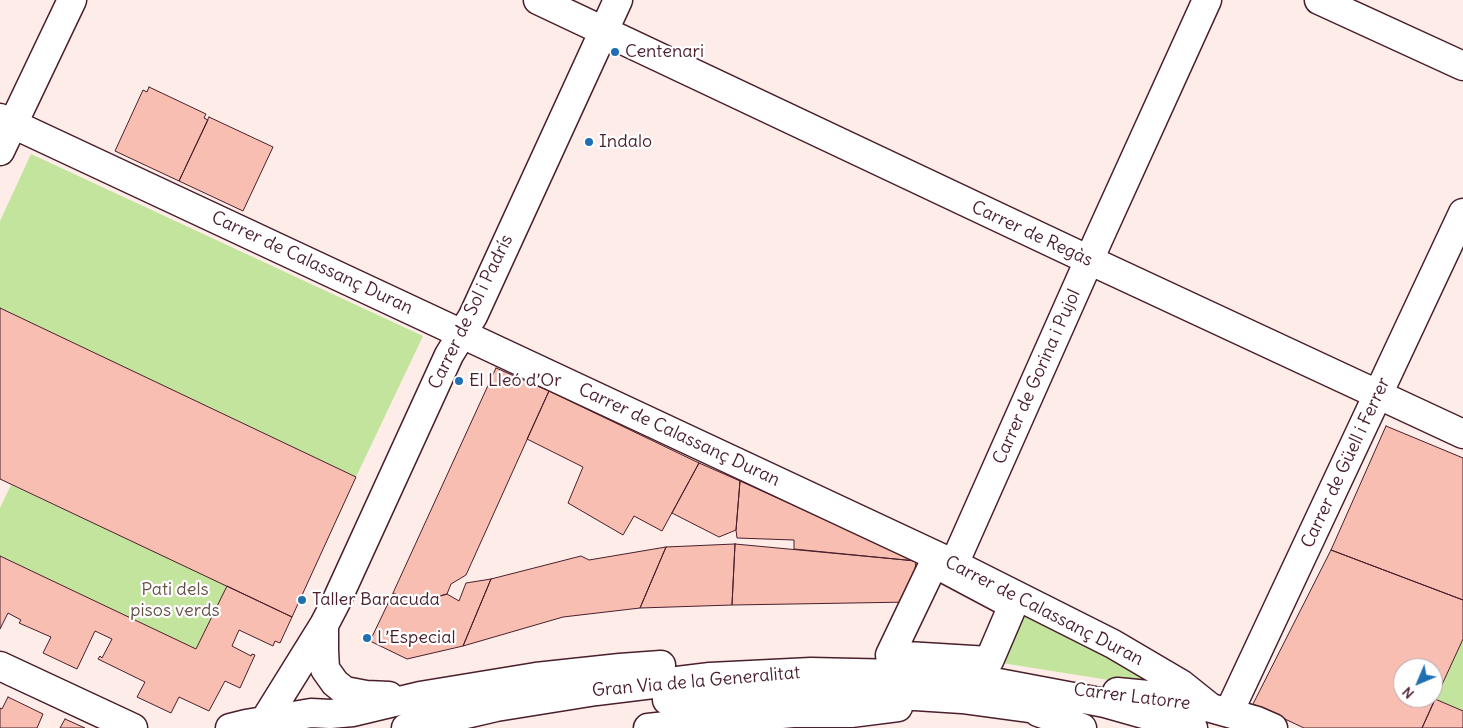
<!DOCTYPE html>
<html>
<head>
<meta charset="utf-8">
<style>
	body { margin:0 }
	#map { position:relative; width:1463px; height:728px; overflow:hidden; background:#fdece8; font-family:Delius,sans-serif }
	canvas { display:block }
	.north { position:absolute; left:1393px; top:658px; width:50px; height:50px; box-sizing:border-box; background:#fff; border:1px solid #b7a5aa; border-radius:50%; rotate:225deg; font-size:14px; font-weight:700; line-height:20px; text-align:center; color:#4a1f2b }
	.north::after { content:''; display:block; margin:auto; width:18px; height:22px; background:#1f6fb2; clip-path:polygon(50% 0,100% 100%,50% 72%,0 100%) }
</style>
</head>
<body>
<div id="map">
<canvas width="1463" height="728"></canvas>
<div class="north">N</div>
</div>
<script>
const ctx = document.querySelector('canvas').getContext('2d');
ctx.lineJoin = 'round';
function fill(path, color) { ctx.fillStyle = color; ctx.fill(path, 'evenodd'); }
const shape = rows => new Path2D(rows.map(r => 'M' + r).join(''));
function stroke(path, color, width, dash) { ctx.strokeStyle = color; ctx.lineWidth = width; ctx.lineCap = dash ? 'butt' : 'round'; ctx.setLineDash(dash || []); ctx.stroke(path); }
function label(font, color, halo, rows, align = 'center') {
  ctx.font = font + ' Delius,sans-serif'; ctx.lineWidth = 4.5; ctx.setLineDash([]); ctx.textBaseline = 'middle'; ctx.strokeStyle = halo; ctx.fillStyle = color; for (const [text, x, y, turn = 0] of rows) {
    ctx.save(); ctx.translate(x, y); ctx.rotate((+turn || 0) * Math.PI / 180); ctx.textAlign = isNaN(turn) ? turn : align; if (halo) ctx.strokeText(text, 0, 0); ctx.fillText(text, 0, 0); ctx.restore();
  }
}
fill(shape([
	[31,154,423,336,356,477,0,308,0,221],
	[11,485,227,586,196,649,0,556,0,508],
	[1013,605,1157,678,1153,687,989,661],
	[1463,639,1463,711,1435,699]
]), '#c3e49c');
const building = shape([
	[149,87,206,114,204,118,208,120,179,181,115,151,143,90,147,92,149,87],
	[209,117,273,147,243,211,179,181,209,117],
	[0,308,356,477,292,617,0,479,0,308],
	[496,368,549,391,466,575,451,584,447,594,415,603,393,593,496,368],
	[549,391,699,463,662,531,634,516,623,535,568,503,583,467,527,439,549,391],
	[1386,426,1463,458,1463,600,1331,550,1386,426],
	[699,463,740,481,736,530,719,537,672,513,699,463],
	[740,481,916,561,794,549,794,540,737,538,736,530,740,481],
	[735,544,916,561,911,602,732,605,735,544],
	[735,544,732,605,640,608,666,547,735,544],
	[666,547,640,608,563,617,463,646,491,579,581,556,589,560,666,547],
	[1331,550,1463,600,1463,639,1422,728,1304,728,1253,704,1331,550],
	[1403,668,1433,668,1433,698,1403,698,1403,668],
	[0,556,196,649,227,586,292,617,280,643,275,641,273,646,239,630,232,646,251,656,252,654,255,655,240,688,225,681,209,711,179,697,171,713,137,697,145,682,98,659,100,656,102,658,112,639,95,631,77,669,43,653,51,637,19,623,21,620,8,613,0,629,0,556],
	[491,579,463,646,407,659,370,641,393,593,415,603,447,594,459,601,466,583,491,579],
	[8,697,43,714,37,728,0,728,0,708,2,709,8,697],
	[1435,699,1463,711,1463,728,1422,728,1435,699],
	[65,719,85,728,60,728,65,719]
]);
fill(building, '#f8beb2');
stroke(building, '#4a1f2b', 1);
const minor = shape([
	[538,0,1089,260,1463,434],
	[1319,0,1463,66],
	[0,118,954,564,1113,644,1181,684,1211,708],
	[0,151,72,0],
	[934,563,1013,605,989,661,890,655,934,563],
	[954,564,1098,240,1207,0],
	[324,625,324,650,325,669,335,683,345,691,366,695,389,696],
	[0,666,133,728],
	[1117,692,1148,695,1211,708,1257,721,1273,728],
	[667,700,783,691,853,692,962,699,1058,712],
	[1038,712,1082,728],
	[1229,712,1463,213],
	[230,728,246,724,311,713,330,714,353,712,420,696,536,677,620,668,661,665],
	[260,728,324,625,336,602,449,355,473,316,618,0],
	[406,728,496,707,596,691,710,677,811,672,900,674,988,681,1105,703,1193,728],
	[648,728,748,717,793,713,851,713,898,707]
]);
stroke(minor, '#4a1f2b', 31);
stroke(minor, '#fff', 28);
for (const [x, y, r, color] of [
	[615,52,5,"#1f6fb2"],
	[589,142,5,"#1f6fb2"],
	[459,381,5,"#1f6fb2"],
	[302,600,5,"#1f6fb2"],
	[367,638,5,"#1f6fb2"]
]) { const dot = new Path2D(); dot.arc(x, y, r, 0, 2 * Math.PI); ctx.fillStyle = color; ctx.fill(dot); stroke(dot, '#fff', 2); }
label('18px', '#4a1f2b', '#fff', [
	["Centenari",625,52],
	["Indalo",599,142],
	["El Lleó d’Or",469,381],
	["Taller Baracuda",312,600],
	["L’Especial",377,638]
], 'left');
label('18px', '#4a1f2b', '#fff', [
	["Carrer de Regàs",1032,234,25],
	["Carrer de Calassanç Duran",312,263,25],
	["Carrer de Sol i Padrís",471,312,-64],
	["Carrer de Gorina i Pujol",1037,377,-66],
	["Carrer de Calassanç Duran",679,435,25],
	["Carrer de Güell i Ferrer",1346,463,-65],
	["Carrer de Calassanç Duran",1044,611,27],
	["Gran Via de la Generalitat",696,682,-5],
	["Carrer Latorre",1132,697,7]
]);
label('18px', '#685047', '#fff', [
	["Pati dels",175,590],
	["pisos verds",175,611]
]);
</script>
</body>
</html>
